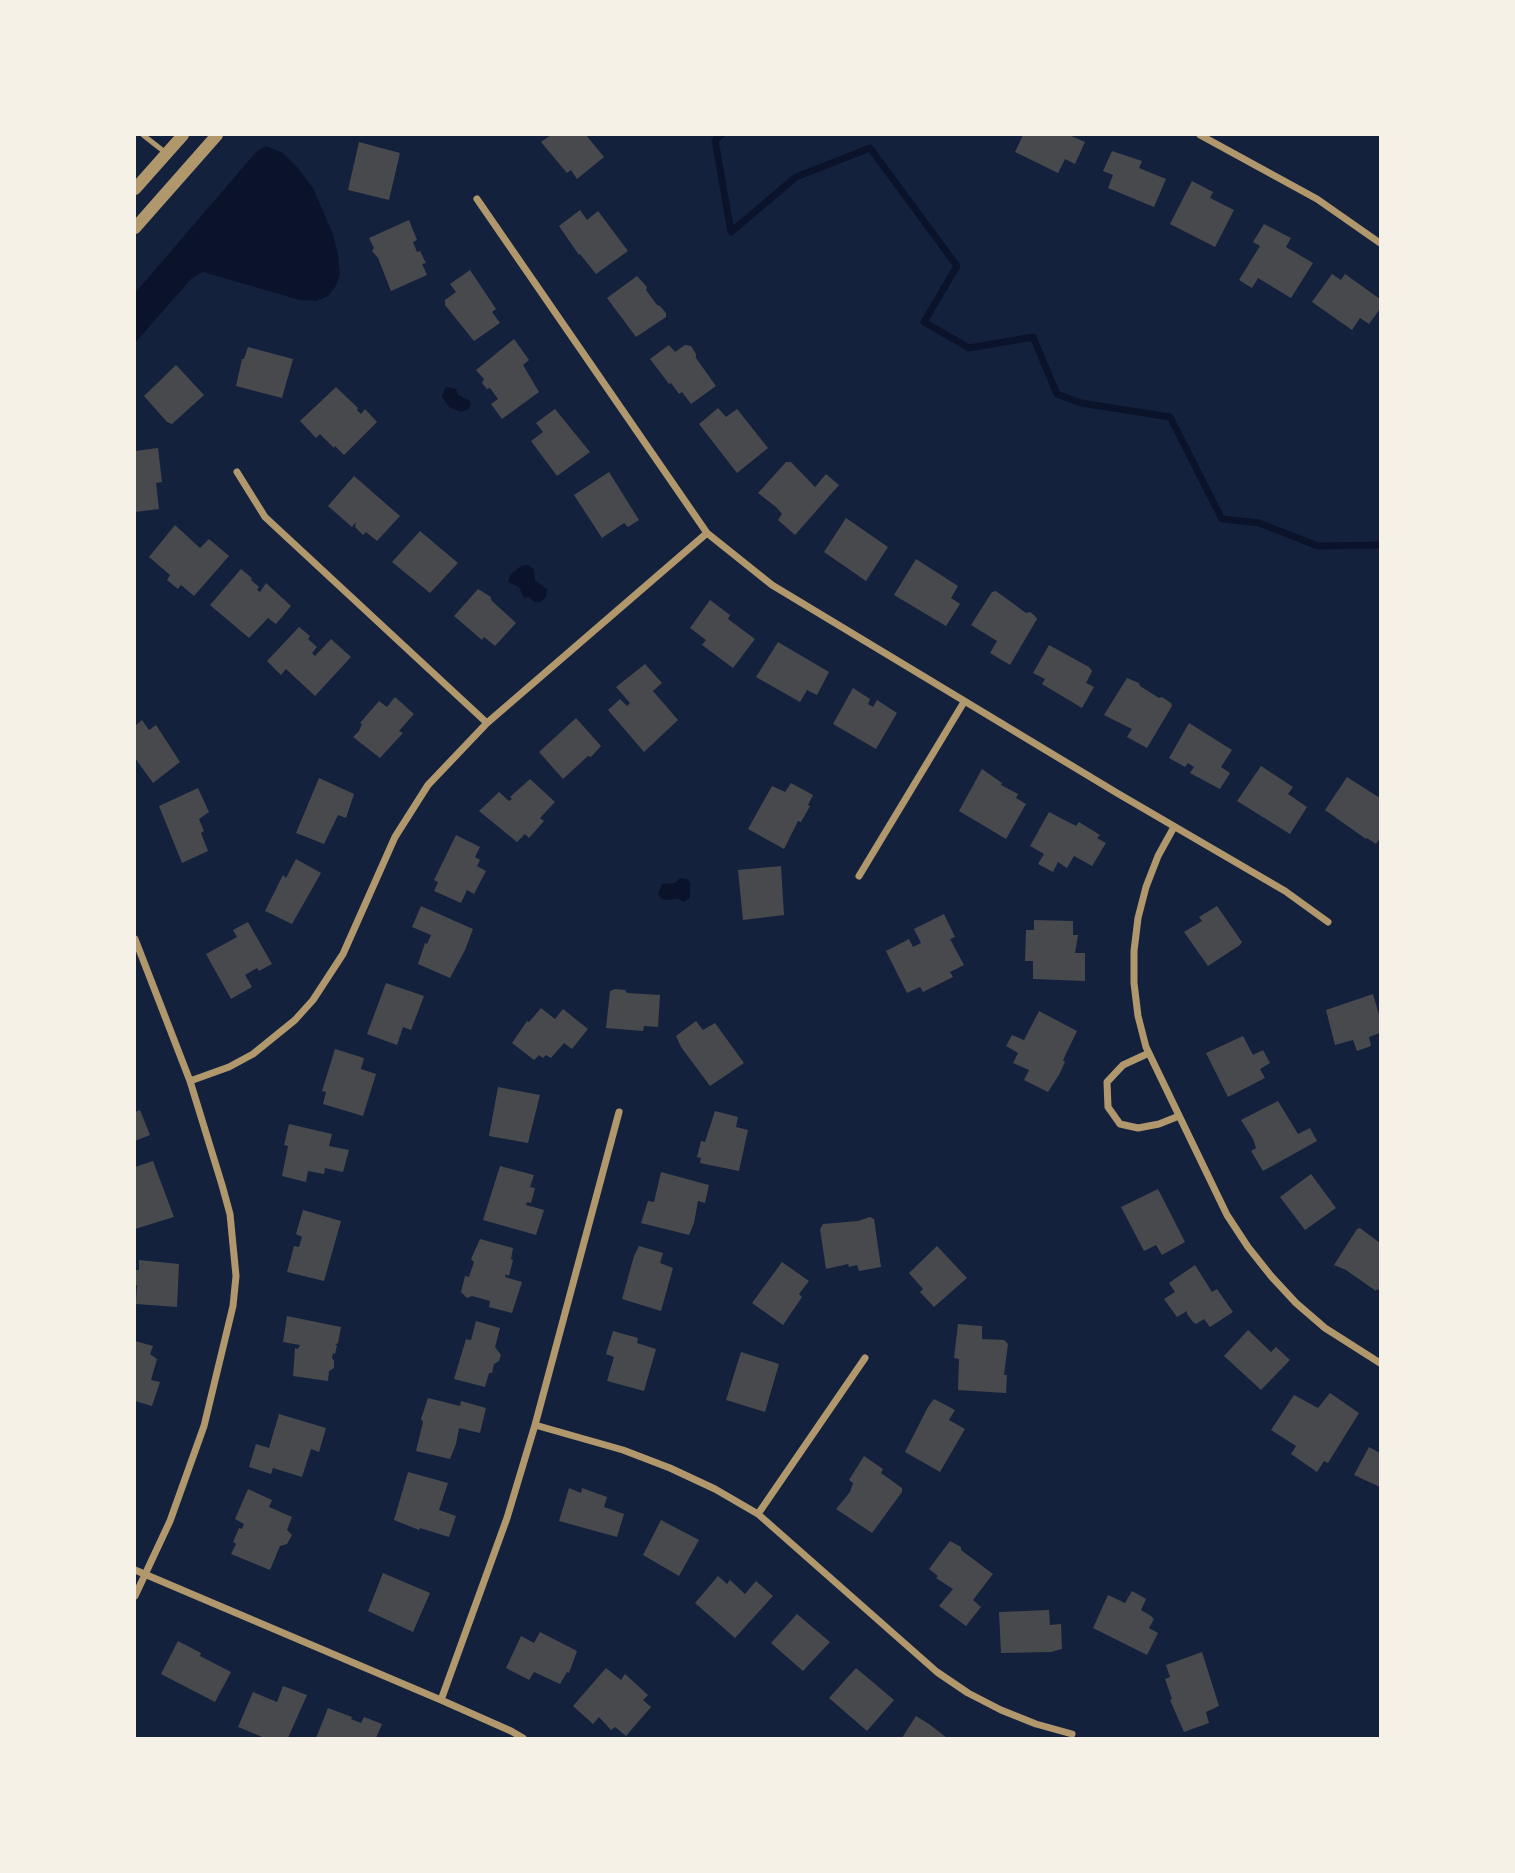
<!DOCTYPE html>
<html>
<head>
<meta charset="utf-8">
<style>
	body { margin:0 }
	#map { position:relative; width:1515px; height:1873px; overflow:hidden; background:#14213d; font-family:"Titillium Web",sans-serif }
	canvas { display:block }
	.frame { position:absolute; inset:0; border:136px solid #f6f1e7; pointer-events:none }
</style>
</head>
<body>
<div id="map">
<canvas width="1515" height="1873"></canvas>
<div class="frame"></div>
</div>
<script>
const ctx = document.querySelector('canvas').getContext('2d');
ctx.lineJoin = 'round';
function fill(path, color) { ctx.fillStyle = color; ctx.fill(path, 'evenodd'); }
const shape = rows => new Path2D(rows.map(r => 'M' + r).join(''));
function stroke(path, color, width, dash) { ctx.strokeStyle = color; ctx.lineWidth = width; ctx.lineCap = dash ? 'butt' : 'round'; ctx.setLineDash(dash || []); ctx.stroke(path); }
fill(shape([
	[266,146,283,153,298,168,313,188,333,234,338,254,340,275,336,286,328,296,316,301,300,300,203,272,192,278,135,343,135,293,257,151],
	[446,387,456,389,458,395,469,400,471,404,469,409,461,412,449,407,442,396],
	[528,565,534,569,535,580,547,589,546,597,540,602,534,602,529,597,524,598,519,587,508,582,510,575,521,566],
	[680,878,687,879,690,882,690,898,683,902,678,899,665,900,661,898,658,894,662,884,675,883]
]), '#0b132b');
stroke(shape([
	[721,135,715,140,731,232,796,177,870,148,957,266,924,322,969,348,1033,337,1057,394,1081,403,1170,417,1222,519,1259,523,1318,546,1380,545]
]), '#0b132b', 7);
fill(shape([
	[551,135,586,135,604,157,577,179,571,170,567,173,541,142],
	[1023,135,1069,135,1085,142,1075,164,1065,159,1058,173,1015,152],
	[359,142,400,153,389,200,348,190],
	[1112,151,1142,161,1139,168,1166,179,1154,207,1108,188,1113,175,1103,171],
	[1192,181,1213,192,1210,198,1234,210,1215,247,1170,224],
	[580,210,587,220,598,211,628,251,596,274,580,254,579,255,559,226],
	[409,220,417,240,413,242,417,252,420,251,426,263,422,264,427,275,391,291,378,258,372,251,374,248,369,238],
	[1264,224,1291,238,1286,247,1313,263,1291,298,1258,278,1252,288,1239,280,1260,246,1253,242],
	[470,270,496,309,492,312,500,323,474,341,445,305,445,300,456,292,450,284],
	[1332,274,1341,280,1345,274,1380,299,1380,309,1369,324,1360,318,1352,330,1312,302],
	[637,276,647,287,646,290,657,305,660,306,666,313,666,317,636,337,607,298],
	[514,339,529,360,523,365,539,392,502,419,491,404,498,399,490,388,487,389,482,383,484,379,476,370],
	[669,345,675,352,685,345,691,346,696,354,696,358,716,386,691,404,682,392,679,394,671,383,669,384,650,359],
	[248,347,293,359,282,398,236,386,242,359,244,359],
	[176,365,204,395,172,424,167,422,144,396],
	[336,387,358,408,357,410,361,414,365,409,377,422,344,455,335,446,334,448,320,434,316,438,300,421],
	[718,408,726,417,737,409,768,448,737,473,699,424],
	[555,409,590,452,557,476,531,441,543,432,536,423],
	[158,448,162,482,156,483,159,509,135,512,135,451],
	[786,462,791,462,815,487,826,474,839,485,795,535,778,520,782,514,776,507,758,493],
	[609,472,639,520,628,527,624,523,602,538,574,495],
	[354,476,400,516,377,541,366,532,363,535,355,527,356,522,352,527,328,506],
	[846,518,888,547,866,581,824,552],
	[175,525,200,548,209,539,229,556,194,596,181,585,178,589,167,580,170,575,149,557],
	[420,531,458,563,430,593,392,562],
	[916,559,958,586,951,598,960,604,946,626,894,595],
	[241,569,252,578,251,580,259,587,257,590,260,592,266,583,291,606,276,624,268,618,249,638,210,605],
	[478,589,491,597,491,600,516,623,495,646,484,637,482,640,454,616],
	[996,591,1026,613,1030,612,1035,616,1037,619,1010,665,990,653,997,641,971,625,992,592],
	[710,600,730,615,728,619,755,639,733,668,702,645,706,640,690,628],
	[299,627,310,636,308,639,317,647,312,653,315,656,331,639,351,657,315,696,286,669,281,675,267,661],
	[778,642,829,672,817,695,807,690,800,702,756,677],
	[1049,645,1089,667,1092,671,1086,683,1094,687,1082,708,1042,684,1045,679,1033,673],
	[645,664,662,683,653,691,678,720,644,752,608,710,620,699,627,706,630,703,616,687],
	[1127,678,1139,683,1140,686,1159,698,1162,697,1171,703,1172,706,1147,748,1127,737,1132,729,1104,715],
	[853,688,870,699,868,704,873,707,877,700,897,713,876,749,833,724],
	[395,697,414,714,399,731,403,733,380,758,353,737,359,731,362,724,360,723,379,701,387,707],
	[576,718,601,746,591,757,588,756,563,779,539,752],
	[142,720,149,730,156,725,180,762,153,783,135,758,135,726],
	[1189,723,1232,750,1221,767,1230,773,1220,789,1190,773,1194,767,1188,763,1185,767,1169,758],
	[1261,766,1293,787,1288,794,1307,807,1290,834,1237,801],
	[982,769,1002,783,1001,785,1018,794,1016,798,1026,804,1006,839,959,811],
	[1347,777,1380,798,1380,838,1376,844,1367,838,1366,839,1325,810],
	[319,778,354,794,346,818,338,815,324,844,296,833],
	[530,779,555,802,540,818,544,821,529,838,525,834,517,842,479,811,499,792,509,801,512,799,510,797],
	[791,783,813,795,808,805,810,806,801,822,798,821,784,849,748,829,772,786,785,792],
	[198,788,209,812,199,819,204,831,201,833,208,851,182,863,159,806],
	[1049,812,1076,826,1079,822,1100,835,1097,838,1106,843,1092,866,1074,856,1067,868,1058,862,1053,872,1038,864,1044,854,1030,846],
	[456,835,480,847,475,857,480,860,477,866,486,871,474,894,467,890,461,903,434,891,438,882,434,880],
	[296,859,321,873,292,924,265,911,283,875,286,878],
	[781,866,784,915,743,920,738,870],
	[421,906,473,929,465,950,450,978,418,964,425,943,427,944,431,935,412,927],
	[1217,906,1242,942,1240,945,1208,966,1184,932,1202,921,1199,917],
	[944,914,955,937,950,939,964,965,950,972,953,977,923,992,920,987,907,993,886,951,909,939,913,947,921,943,914,929],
	[1034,920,1073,921,1073,935,1078,935,1075,953,1085,953,1085,981,1033,979,1033,961,1025,961,1026,930,1034,930],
	[248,922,272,964,259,971,257,968,245,975,252,987,231,999,206,954,237,937,233,930],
	[386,983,424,996,411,1030,403,1027,397,1045,367,1034],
	[615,989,625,990,627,993,660,995,658,1027,644,1026,643,1031,606,1028,610,991],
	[1373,994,1380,1018,1380,1033,1369,1037,1371,1046,1357,1051,1353,1040,1335,1045,1326,1010],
	[541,1008,555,1019,563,1009,588,1029,572,1049,564,1043,551,1058,546,1055,543,1058,539,1055,534,1060,512,1043,527,1021,529,1022],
	[1039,1011,1077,1031,1063,1060,1065,1062,1059,1075,1048,1092,1024,1080,1029,1070,1013,1063,1018,1053,1006,1046,1012,1035,1024,1040],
	[696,1021,703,1030,715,1023,744,1063,710,1086,681,1047,676,1036],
	[1243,1036,1253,1055,1263,1050,1270,1063,1260,1069,1265,1078,1228,1097,1206,1053],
	[335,1049,364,1058,361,1069,376,1074,363,1116,323,1104,326,1092,322,1091],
	[498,1087,540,1095,528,1143,489,1136],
	[1278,1101,1298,1134,1310,1128,1317,1141,1263,1171,1251,1151,1256,1148,1253,1139,1241,1120],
	[140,1110,150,1135,135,1141,135,1112],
	[715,1111,738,1117,736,1127,748,1130,739,1171,700,1163,701,1158,697,1157,701,1141,705,1142],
	[289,1124,332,1134,329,1146,349,1150,343,1172,325,1168,324,1174,308,1171,306,1182,282,1176,288,1146,284,1145],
	[153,1161,174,1217,135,1229,135,1167],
	[500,1166,534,1175,530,1187,535,1188,531,1203,527,1202,526,1205,544,1210,536,1235,483,1220],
	[661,1172,709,1185,705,1203,698,1201,694,1223,689,1235,641,1223,648,1201,654,1202],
	[1311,1174,1336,1208,1305,1230,1280,1197],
	[1158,1189,1185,1242,1162,1255,1156,1245,1144,1251,1121,1207],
	[303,1210,341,1221,324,1281,287,1272,294,1246,299,1247,302,1237,296,1234],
	[870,1217,874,1219,881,1267,859,1271,857,1265,849,1267,848,1264,826,1269,820,1229,823,1224,858,1221],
	[1360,1228,1380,1243,1380,1291,1377,1289,1376,1291,1346,1270,1334,1265,1357,1229],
	[480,1239,513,1248,511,1259,513,1260,509,1276,506,1274,505,1277,522,1282,512,1313,489,1307,490,1301,472,1296,467,1298,461,1292,465,1276,469,1277,474,1262,471,1259],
	[639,1246,663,1253,660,1263,673,1268,661,1311,622,1299,634,1256],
	[937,1246,967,1278,934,1307,920,1292,923,1289,909,1273],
	[139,1260,179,1264,177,1307,136,1304,137,1285,135,1285,135,1270,139,1270],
	[782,1262,809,1281,799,1294,802,1297,783,1325,752,1303],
	[1195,1265,1212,1292,1217,1289,1233,1312,1210,1327,1204,1319,1196,1324,1193,1322,1187,1314,1187,1311,1177,1317,1164,1299,1175,1292,1169,1283],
	[287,1316,341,1327,338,1343,335,1345,337,1345,335,1354,333,1353,332,1358,334,1361,334,1368,329,1371,328,1381,293,1376,295,1348,298,1349,300,1345,283,1342],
	[476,1321,500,1328,495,1347,501,1355,499,1361,494,1364,492,1373,489,1373,485,1387,454,1379,466,1339,471,1340],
	[958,1324,982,1326,982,1339,1004,1340,1008,1344,1004,1375,1007,1375,1006,1393,958,1390,959,1359,954,1358],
	[1248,1330,1271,1352,1276,1347,1290,1360,1261,1390,1224,1356],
	[613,1331,638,1338,637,1343,656,1349,644,1391,607,1381,614,1357,606,1354],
	[135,1341,153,1346,150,1354,157,1359,151,1380,160,1382,152,1406,135,1401],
	[741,1352,779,1364,765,1412,726,1400],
	[1330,1393,1359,1413,1328,1463,1324,1461,1317,1472,1291,1454,1296,1446,1271,1430,1294,1395,1318,1408],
	[428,1398,460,1406,461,1401,486,1408,480,1433,459,1428,456,1444,450,1459,416,1451,423,1422,421,1419],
	[934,1399,955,1410,949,1420,965,1429,940,1472,905,1452,928,1407],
	[279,1414,326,1428,319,1452,311,1449,302,1477,273,1468,271,1474,249,1467,256,1444,269,1448],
	[1369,1447,1380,1453,1380,1487,1354,1475],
	[864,1456,883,1469,881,1473,902,1488,902,1492,872,1533,836,1509,850,1492,853,1483,849,1480],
	[408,1472,448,1483,439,1510,456,1516,449,1537,420,1528,419,1530,394,1520],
	[569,1488,581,1493,582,1488,607,1497,604,1507,624,1514,617,1537,559,1521],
	[248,1489,272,1500,269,1507,292,1517,287,1530,292,1535,287,1544,280,1546,270,1570,231,1554,236,1544,233,1542,239,1528,242,1529,244,1524,235,1519],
	[661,1520,699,1540,679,1576,643,1555],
	[950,1541,961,1547,961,1550,993,1574,973,1600,981,1607,966,1626,939,1606,953,1589,936,1578,938,1576,929,1569],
	[383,1573,430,1593,413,1632,368,1611],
	[718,1576,727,1584,730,1580,745,1594,756,1581,773,1596,735,1638,695,1603],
	[1132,1591,1146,1599,1141,1610,1151,1616,1154,1619,1149,1628,1158,1633,1147,1655,1093,1628,1108,1595,1125,1603],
	[1049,1610,1050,1625,1061,1624,1062,1649,1051,1652,1001,1653,999,1612],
	[797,1614,830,1642,803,1671,771,1643],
	[540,1632,577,1651,569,1673,567,1672,560,1684,534,1672,529,1680,506,1668,521,1636,534,1643],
	[178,1641,201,1653,200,1656,231,1672,215,1702,161,1674],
	[1202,1652,1219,1706,1206,1712,1209,1723,1184,1732,1170,1700,1172,1699,1165,1679,1170,1677,1166,1665],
	[606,1668,621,1680,625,1674,648,1695,643,1700,651,1707,626,1736,615,1727,611,1730,599,1717,593,1724,573,1706],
	[856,1668,894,1700,867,1731,829,1698],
	[283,1686,307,1695,288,1738,265,1738,238,1727,253,1692,277,1702],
	[328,1708,352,1717,351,1719,361,1723,364,1717,382,1724,376,1738,316,1738],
	[916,1716,929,1724,947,1738,902,1738]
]), '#48494c');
stroke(shape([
	[143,135,166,153]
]), '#b1986c', 5);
stroke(shape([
	[1200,135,1317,199,1380,243],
	[477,199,707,533,772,585,1117,793,1285,891,1328,922],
	[237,472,265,517,487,723],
	[1174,827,1158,856,1146,887,1138,918,1134,951,1134,983,1138,1016,1146,1047,1227,1215,1248,1247,1271,1276,1296,1303,1325,1328,1380,1363],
	[859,876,964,702],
	[135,939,190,1081,222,1185,230,1214,236,1276,233,1306,204,1426,170,1521,135,1596],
	[1149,1053,1123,1065,1107,1082,1108,1107,1120,1124,1138,1128,1159,1124,1179,1116],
	[190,1081,229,1067,253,1054,295,1020,313,1000,343,954,395,837,428,785,487,723,707,533],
	[535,1425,623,1450,670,1468,715,1489,758,1514,937,1672,968,1693,1001,1710,1036,1724,1072,1734],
	[758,1514,865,1358],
	[135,1570,441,1700,511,1731,523,1738],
	[441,1700,507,1518,535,1425,619,1112]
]), '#b1986c', 7);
stroke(shape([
	[135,189,183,135],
	[135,228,217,135]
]), '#b1986c', 12);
</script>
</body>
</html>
